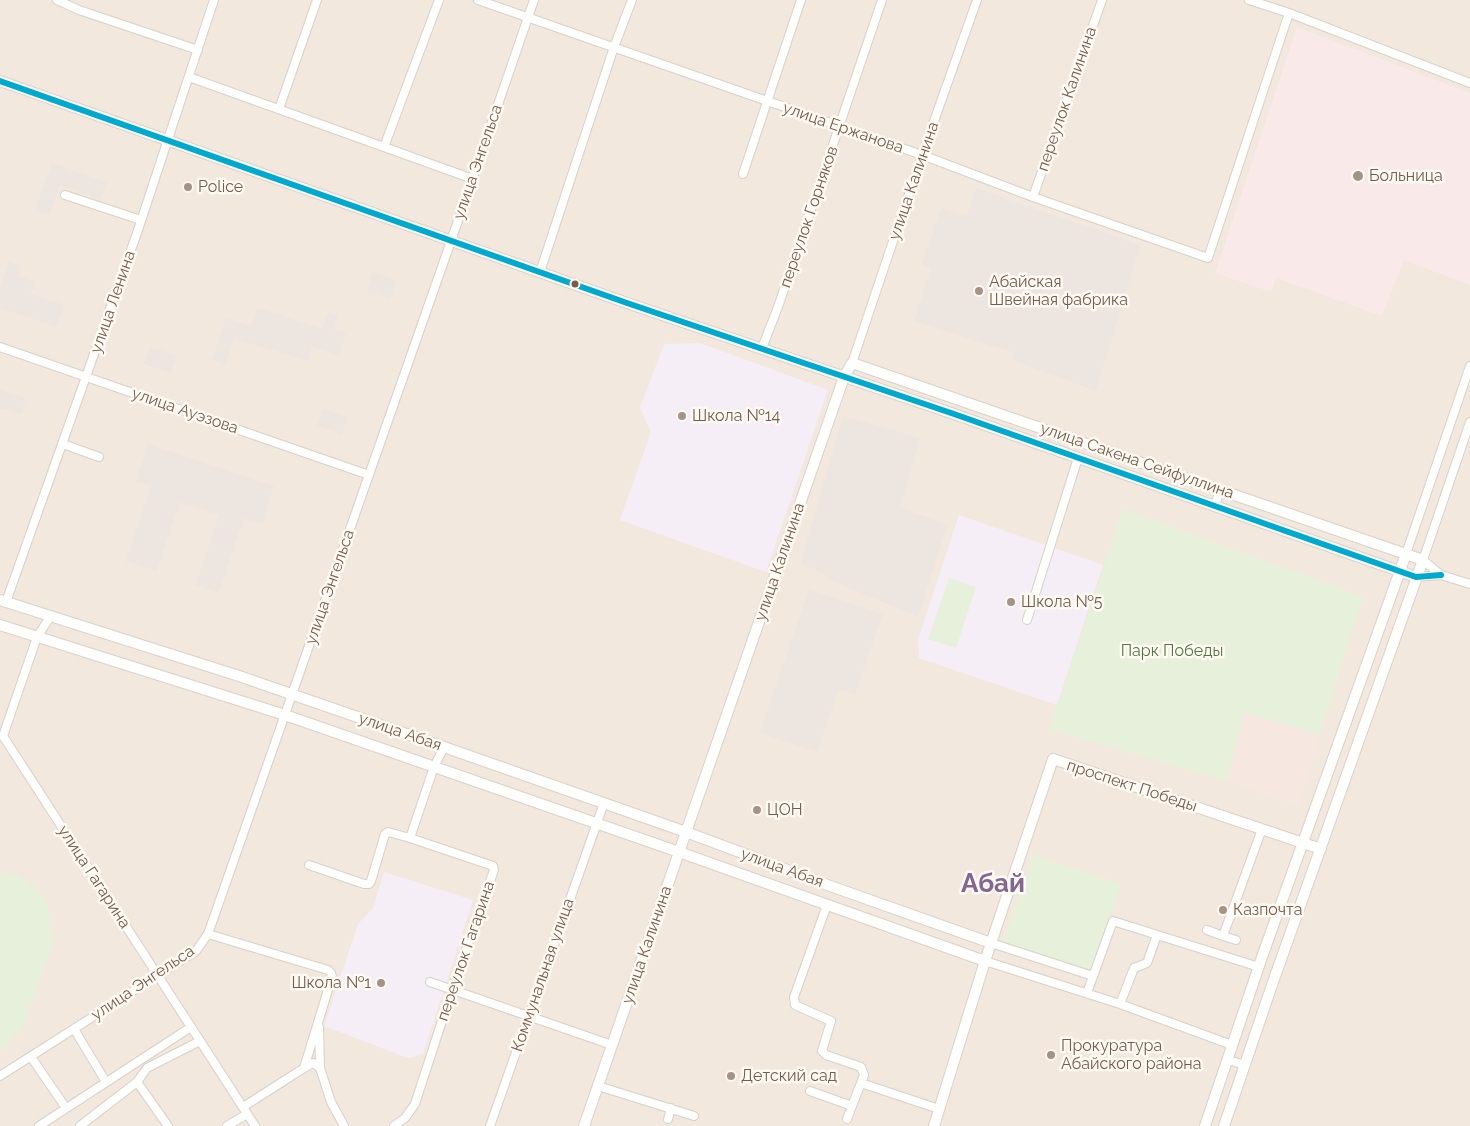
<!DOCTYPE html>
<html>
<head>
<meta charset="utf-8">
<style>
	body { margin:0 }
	canvas { display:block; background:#f9f5f0 }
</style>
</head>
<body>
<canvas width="1470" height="1126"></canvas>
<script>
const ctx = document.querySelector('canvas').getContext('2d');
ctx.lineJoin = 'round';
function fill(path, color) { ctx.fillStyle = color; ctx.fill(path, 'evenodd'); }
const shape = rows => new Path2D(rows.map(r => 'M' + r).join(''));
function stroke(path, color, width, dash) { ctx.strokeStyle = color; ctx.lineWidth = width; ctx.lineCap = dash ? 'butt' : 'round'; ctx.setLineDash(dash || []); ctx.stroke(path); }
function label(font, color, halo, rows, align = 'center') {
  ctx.font = font + ' Raleway,sans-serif'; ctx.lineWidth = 5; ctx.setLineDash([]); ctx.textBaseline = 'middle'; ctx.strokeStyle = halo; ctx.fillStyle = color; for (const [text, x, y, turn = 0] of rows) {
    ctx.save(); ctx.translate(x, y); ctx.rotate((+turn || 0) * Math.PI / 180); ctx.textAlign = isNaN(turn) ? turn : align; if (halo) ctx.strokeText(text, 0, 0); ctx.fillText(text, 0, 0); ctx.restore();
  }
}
fill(shape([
	[0,0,1470,0,1470,1126,0,1126]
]), '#f2e8de');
fill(shape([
	[1244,712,1319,735,1299,806,1227,781]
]), '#f6e8e1');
fill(shape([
	[52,163,107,182,100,199,60,185,49,215,35,210],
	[976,188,1140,245,1096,391,1012,360,1014,353,914,321,931,268,922,264,941,208,967,216],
	[9,261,21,266,18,276,35,282,31,294,64,305,56,327,0,308,0,288],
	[373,272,396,280,390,299,367,291],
	[258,308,322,329,328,312,338,315,334,329,346,333,339,356,312,347,307,361,234,338,225,365,212,360,226,318,251,326],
	[150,347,177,356,171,373,144,364],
	[0,390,26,398,21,414,0,408],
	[323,409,347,417,342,434,317,426],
	[843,416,920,438,900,507,947,525,918,617,831,580,821,572,801,563],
	[148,444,274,486,262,524,244,518,219,593,196,585,219,515,180,502,157,571,126,561,151,486,136,481],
	[809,589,883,614,855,694,839,689,817,752,760,733]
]), '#ede5e0');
fill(shape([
	[700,343,828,390,766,572,620,520,651,432,640,408,664,344],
	[959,515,1103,565,1057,705,919,658,918,640],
	[384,872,473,900,423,1054,408,1058,324,1026,358,924,373,908]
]), '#f6eef6');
fill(shape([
	[1297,27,1470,93,1470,285,1404,260,1382,316,1276,278,1271,292,1215,273]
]), '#fae9e9');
fill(shape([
	[1123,509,1364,597,1319,735,1244,712,1227,781,1049,729],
	[949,578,976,587,956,648,928,639],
	[1032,855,1122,884,1091,972,1003,941],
	[0,873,16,874,35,885,48,903,50,935,55,938,20,1034,16,1033,5,1048,0,1051]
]), '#e7f0db');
const street = shape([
	[57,0,79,10,198,50],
	[478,0,922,155,1033,197,1208,258,1289,13],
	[1249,0,1289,13,1470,83],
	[189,77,473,179],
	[279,109,317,0],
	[384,147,439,0],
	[743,174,801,0],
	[65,195,141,220],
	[1033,197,1102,0],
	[540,272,614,47,632,0],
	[0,347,369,475],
	[762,348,778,307,882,0],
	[852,363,922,155,977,0],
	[1470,422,1423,560,1441,575,1470,584],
	[63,444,99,457],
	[1215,505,1220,490],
	[1406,554,1470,366],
	[1416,577,1441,575],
	[6,602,138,230,214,0],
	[50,617,37,637,3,736,255,1126],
	[1027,620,1078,458],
	[309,865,364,884,369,884,371,881,385,834,388,832,410,838],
	[827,905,794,997,795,1005,831,1021,822,1051,826,1055,861,1067,864,1075,861,1083,939,1109],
	[1207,930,1223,936,1262,829],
	[208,934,328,970,331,973,332,977,304,1068,243,1107],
	[1223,936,1236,940],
	[991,943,1093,976],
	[985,961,1120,1004,1134,968,1147,963,1157,935],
	[430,982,612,1045],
	[1087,993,1113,921,1259,967],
	[1120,1004,1232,1045],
	[319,1027,320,1068],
	[74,1029,106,1082],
	[31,1057,66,1108],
	[1228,1060,1245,1065],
	[304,1068,313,1063,320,1068,331,1102,344,1126],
	[0,1076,196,951,208,934,451,241,534,0],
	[137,1082,168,1126],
	[598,1086,694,1116],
	[810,1091,852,1106,861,1083],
	[668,1119,671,1108],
	[847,1119,852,1106],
	[39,1126,191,1027],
	[80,1126,137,1082,147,1068,200,1041],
	[227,1126,247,1114],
	[394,1126,405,1118,415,1104,452,990,494,870,493,866,410,838,434,767,444,747],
	[490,1126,604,803]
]);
const secondary = shape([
	[0,81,627,303,954,414,1416,577],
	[0,600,239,676,444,747,686,832,833,887,991,943],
	[0,625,285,715,679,852,985,961],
	[584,1126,844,377,852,363,1423,560,1273,982,1224,1126],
	[934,1126,985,961,1053,759,1321,849],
	[1205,1126,1262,957,1406,554]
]);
stroke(street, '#d7d1cb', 10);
stroke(secondary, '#d9d2cb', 12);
stroke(street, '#fefefd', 8);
stroke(secondary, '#fefefd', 10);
stroke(shape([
	[0,81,627,303,954,414,1416,577,1441,575]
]), '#00a9ce', 6);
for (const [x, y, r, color] of [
	[1358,176,6,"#a69286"],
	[188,187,5,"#a69286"],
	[575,284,4.5,"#7a5c4d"],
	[979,291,5,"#a69286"],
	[682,416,5,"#a69286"],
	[1011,602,5,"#a69286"],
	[757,810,5,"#a69286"],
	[1223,910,5,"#a69286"],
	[381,983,5,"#a69286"],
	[1051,1055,5,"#a69286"],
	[731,1076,5,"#a69286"]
]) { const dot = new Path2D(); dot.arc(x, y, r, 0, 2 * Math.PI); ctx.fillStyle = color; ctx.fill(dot); stroke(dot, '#fffaf3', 2); }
label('16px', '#7a5c4d', '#fffaf3', [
	["переулок Калинина",1067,99,-71],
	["улица Ержанова",843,128,19],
	["улица Энгельса",478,162,-71],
	["улица Калинина",914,181,-71],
	["переулок Горняков",809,217,-71],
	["улица Ленина",113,302,-71],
	["улица Ауэзова",185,411,19],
	["улица Сакена Сейфуллина",1137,461,19],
	["улица Калинина",780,562,-71],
	["улица Энгельса",330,587,-71],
	["улица Абая",400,732,19],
	["проспект Победы",1132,786,18],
	["улица Абая",782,868,20],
	["улица Гагарина",94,877,57],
	["улица Калинина",647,945,-71],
	["переулок Гагарина",466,951,-71],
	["Коммунальная улица",543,975,-71],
	["улица Энгельса",143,983,-34]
]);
label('16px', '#7a5c4d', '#fffaf3', [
	["Больница",1369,176],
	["Police",198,187],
	["Абайская",989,282],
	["Швейная фабрика",989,300],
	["Школа №14",692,416],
	["Школа №5",1021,602],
	["ЦОН",767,810],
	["Казпочта",1233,910],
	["Школа №1",371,983,"right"],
	["Прокуратура",1061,1046],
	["Абайского района",1061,1064],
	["Детский сад",741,1076]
], 'left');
label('16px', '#537a41', '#fffaf3', [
	["Парк Победы",1172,651]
]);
label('bold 26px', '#846695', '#fffaf3', [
	["Абай",993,884]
]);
</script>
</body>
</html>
